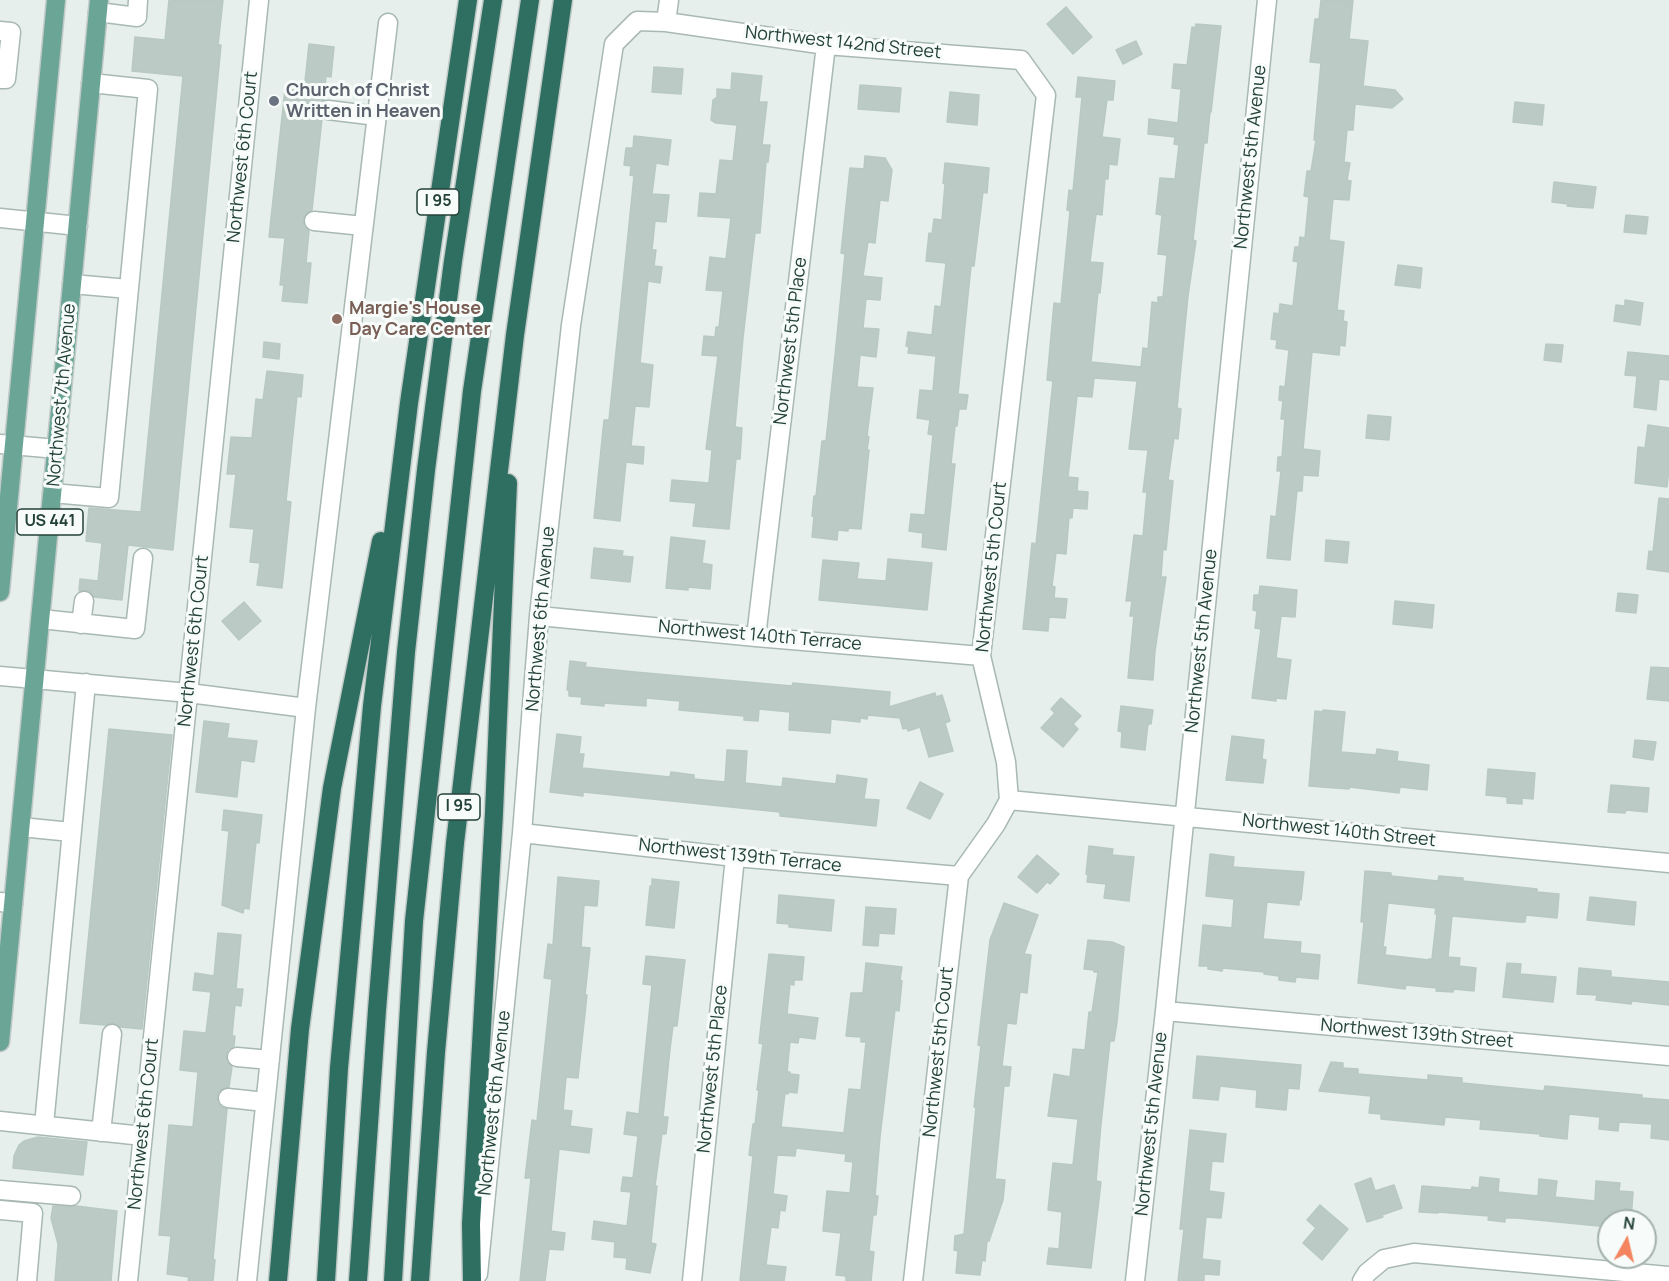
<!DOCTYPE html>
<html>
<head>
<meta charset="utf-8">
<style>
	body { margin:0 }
	#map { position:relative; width:1669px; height:1281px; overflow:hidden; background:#e6efeb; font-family:Manrope,sans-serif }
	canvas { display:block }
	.north { position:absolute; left:1597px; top:1209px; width:60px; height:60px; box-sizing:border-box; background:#f7fbf9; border:2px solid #a3b1ad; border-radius:50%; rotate:8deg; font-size:16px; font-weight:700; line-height:24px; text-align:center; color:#24423a }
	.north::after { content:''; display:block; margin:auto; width:21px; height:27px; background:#f4845f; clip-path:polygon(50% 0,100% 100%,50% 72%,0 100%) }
</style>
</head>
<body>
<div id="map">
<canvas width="1669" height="1281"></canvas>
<div class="north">N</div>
</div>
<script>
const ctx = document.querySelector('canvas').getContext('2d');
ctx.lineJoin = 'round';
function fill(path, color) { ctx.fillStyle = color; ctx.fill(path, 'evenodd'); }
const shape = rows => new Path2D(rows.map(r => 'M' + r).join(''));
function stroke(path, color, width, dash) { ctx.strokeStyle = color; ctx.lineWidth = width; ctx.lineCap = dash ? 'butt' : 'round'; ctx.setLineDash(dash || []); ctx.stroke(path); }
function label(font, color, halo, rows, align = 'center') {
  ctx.font = font + ' Manrope,sans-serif'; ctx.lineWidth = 6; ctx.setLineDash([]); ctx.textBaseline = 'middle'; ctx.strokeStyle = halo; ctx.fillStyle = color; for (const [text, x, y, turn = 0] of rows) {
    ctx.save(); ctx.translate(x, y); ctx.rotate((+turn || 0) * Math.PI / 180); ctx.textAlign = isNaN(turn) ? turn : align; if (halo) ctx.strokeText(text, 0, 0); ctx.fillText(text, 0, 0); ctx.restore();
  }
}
const building = shape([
	[169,0,223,0,218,45,221,45,173,550,128,545,122,600,94,597,91,592,86,590,79,591,80,579,98,581,102,543,86,541,89,508,141,512,183,76,132,71,135,37,165,40,169,0],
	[1321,0,1353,0,1349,39,1368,41,1363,86,1395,90,1403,99,1392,108,1355,104,1353,130,1347,130,1344,162,1350,163,1347,180,1351,181,1349,200,1333,199,1329,240,1344,242,1337,310,1344,311,1343,321,1347,322,1345,346,1340,345,1339,355,1312,352,1303,449,1320,451,1319,464,1318,476,1303,475,1302,491,1297,491,1290,560,1267,558,1271,516,1276,517,1281,471,1277,471,1278,457,1282,457,1285,419,1281,419,1283,401,1279,400,1280,386,1285,387,1289,350,1276,348,1277,340,1271,339,1274,313,1279,314,1280,304,1293,306,1298,262,1293,261,1295,247,1299,247,1300,237,1305,238,1309,197,1304,196,1307,171,1311,171,1316,140,1314,140,1321,63,1310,62,1315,19,1319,19,1321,0],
	[1066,7,1092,37,1073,54,1047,24,1066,7],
	[1196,24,1221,26,1211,112,1210,112,1207,143,1204,143,1193,240,1196,241,1188,296,1177,408,1181,409,1178,439,1174,438,1168,480,1173,481,1166,550,1163,549,1161,577,1166,577,1155,651,1153,680,1128,678,1134,616,1130,616,1132,601,1126,601,1129,577,1134,535,1143,536,1147,492,1143,492,1148,450,1129,449,1137,381,1094,378,1092,397,1077,396,1068,477,1078,478,1077,491,1088,492,1087,509,1073,508,1072,518,1069,517,1066,554,1056,553,1052,586,1055,587,1054,598,1067,599,1065,618,1049,617,1048,631,1023,629,1032,543,1036,544,1053,381,1047,380,1054,303,1061,304,1070,211,1067,210,1069,190,1073,191,1082,97,1076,97,1078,77,1115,81,1113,100,1107,100,1102,137,1120,139,1117,165,1109,164,1108,179,1105,179,1102,215,1096,214,1090,262,1103,263,1100,293,1098,292,1091,362,1141,367,1143,348,1148,349,1152,302,1158,303,1158,297,1163,297,1167,255,1158,254,1162,215,1156,214,1160,178,1175,179,1179,145,1174,144,1175,137,1148,134,1149,119,1178,123,1181,89,1172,88,1174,64,1187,65,1192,27,1195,28,1196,24],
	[1136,41,1142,54,1123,64,1116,50,1136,41],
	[309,44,334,47,331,77,326,76,324,100,319,103,317,108,317,114,322,119,312,210,305,214,303,220,304,226,309,231,306,263,311,263,307,303,282,301,284,285,280,285,285,238,269,237,285,89,304,91,309,44],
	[654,67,683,69,681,94,652,92,654,67],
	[732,73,762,76,759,102,767,102,762,145,770,145,768,162,766,162,760,233,755,233,743,338,735,427,742,428,740,459,736,459,729,529,693,526,696,503,670,501,672,480,709,483,712,450,706,449,718,356,702,355,704,336,715,337,716,327,719,327,723,291,706,290,710,257,726,259,731,218,698,216,700,193,716,194,720,160,733,161,737,125,716,123,711,120,713,100,717,97,717,89,731,90,732,73],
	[860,85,901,88,899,112,858,109,860,85],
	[950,92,979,95,977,125,947,122,950,92],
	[1515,102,1544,105,1542,125,1513,122,1515,102],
	[634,136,671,140,668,165,656,163,652,194,669,195,666,222,655,221,652,250,656,250,654,266,662,267,660,283,648,281,640,363,653,365,649,407,635,406,631,446,644,447,643,464,626,462,620,521,594,518,604,420,609,420,634,176,630,175,631,166,624,165,626,148,633,148,634,136],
	[865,156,885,158,892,170,888,201,880,200,875,243,868,242,863,276,882,278,880,300,866,299,863,328,879,329,876,357,860,355,857,387,873,388,867,436,869,437,867,450,869,450,861,529,848,528,848,531,838,530,837,540,812,537,814,516,812,516,814,496,816,496,822,441,826,441,836,346,845,254,841,253,850,168,864,169,865,156],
	[945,163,989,168,987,193,983,192,974,266,971,266,958,394,968,395,966,409,959,409,957,426,955,426,951,464,955,464,946,550,922,547,923,533,909,531,911,514,925,515,933,435,928,434,930,420,917,418,920,390,933,391,936,356,908,353,909,347,906,346,908,332,932,335,935,306,941,307,946,263,926,261,929,233,932,234,934,219,942,220,945,184,943,183,945,163],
	[1554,182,1596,187,1593,208,1577,207,1567,206,1568,204,1552,202,1554,182],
	[1626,215,1648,217,1646,234,1624,232,1626,215],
	[1398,265,1422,268,1420,288,1395,285,1398,265],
	[1625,300,1643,303,1640,325,1614,321,1616,305,1625,306,1625,300],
	[264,342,280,344,279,359,263,357,264,342],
	[1546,344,1563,345,1561,362,1544,360,1546,344],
	[1628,352,1669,356,1669,380,1659,379,1656,410,1634,407,1637,376,1625,375,1628,352],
	[267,371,303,375,301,397,297,396,286,501,291,502,282,588,257,585,260,563,250,562,254,529,230,527,236,474,227,474,231,437,252,438,256,399,263,400,267,371],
	[1368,415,1391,417,1389,440,1366,438,1368,415],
	[1648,425,1669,428,1669,469,1667,487,1635,483,1638,447,1645,448,1648,425],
	[1659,498,1669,499,1669,572,1647,569,1649,551,1653,552,1659,498],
	[671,537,705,541,702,563,712,565,710,589,688,587,688,590,666,588,671,537],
	[1326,540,1349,542,1347,563,1325,561,1326,540],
	[594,548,623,551,622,556,633,557,630,582,591,578,594,548],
	[888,559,932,563,927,610,819,600,823,560,859,563,857,579,886,581,888,559],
	[1260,586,1297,590,1295,617,1281,616,1276,658,1291,660,1286,699,1276,698,1276,701,1252,698,1261,629,1255,628,1257,611,1253,610,1254,595,1259,595,1260,586],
	[1618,593,1638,595,1636,613,1616,611,1618,593],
	[1395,601,1434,605,1432,628,1393,624,1395,601],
	[244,602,261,621,239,640,222,621,244,602],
	[570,661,586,663,585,667,635,672,792,686,793,683,890,692,889,707,935,693,936,697,942,695,950,721,945,723,953,751,929,757,920,727,908,731,907,728,903,729,900,718,868,715,867,719,860,718,860,722,831,719,830,733,789,730,790,712,759,709,758,721,744,720,744,716,679,710,680,701,646,698,646,706,604,703,604,706,581,704,582,697,569,696,569,690,567,690,570,661],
	[1651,667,1669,668,1669,701,1647,699,1651,667],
	[1061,698,1081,716,1073,724,1078,729,1063,747,1041,728,1055,713,1051,709,1061,698],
	[1121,706,1153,710,1151,724,1148,724,1145,750,1121,747,1122,732,1118,731,1121,706],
	[1323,710,1345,712,1341,752,1376,755,1377,749,1398,752,1397,761,1429,765,1427,790,1400,787,1399,793,1350,787,1349,789,1309,786,1315,711,1323,712,1323,710],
	[204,721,229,724,227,738,257,741,254,762,241,760,237,797,196,792,204,721],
	[109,729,172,735,142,1029,120,1027,113,1023,105,1025,80,1023,109,729],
	[557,734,581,737,579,754,584,754,582,768,670,777,671,772,694,775,694,779,725,782,727,750,747,751,745,783,782,787,783,778,836,784,837,775,867,779,864,799,879,800,876,826,780,816,780,812,583,792,583,796,550,792,557,734],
	[1232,736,1264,740,1262,759,1266,760,1263,783,1226,780,1232,736],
	[1635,740,1656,742,1653,760,1633,757,1635,740],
	[1488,769,1535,773,1533,799,1522,798,1522,804,1507,803,1507,797,1486,795,1488,769],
	[920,782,943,794,930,819,907,808,920,782],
	[1611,785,1649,788,1647,812,1626,810,1625,813,1608,812,1611,785],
	[224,810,262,815,259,843,256,842,249,909,244,908,243,913,222,905,229,831,222,830,224,810],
	[1089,846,1113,849,1112,855,1134,857,1129,901,1104,898,1106,884,1087,882,1088,875,1086,874,1089,846],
	[1210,854,1234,857,1233,867,1304,872,1301,900,1299,900,1299,905,1267,902,1263,939,1301,942,1300,953,1320,955,1318,979,1296,977,1295,982,1279,980,1279,976,1264,974,1264,972,1223,968,1222,971,1208,969,1208,966,1199,966,1203,925,1232,928,1234,899,1206,896,1210,854],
	[1037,855,1059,874,1050,884,1047,882,1037,893,1018,877,1037,855],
	[1365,871,1391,873,1391,876,1438,881,1439,876,1463,878,1463,881,1537,889,1537,892,1559,894,1557,918,1526,915,1525,922,1519,922,1452,916,1448,957,1460,958,1459,966,1476,968,1474,991,1454,989,1453,992,1436,991,1437,988,1406,985,1405,989,1358,983,1364,922,1361,922,1365,871],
	[1388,903,1436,908,1435,914,1437,914,1432,959,1429,959,1429,960,1385,955,1386,947,1383,947,1388,903],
	[558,877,599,881,597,906,584,905,581,947,590,948,585,995,587,995,578,1078,566,1077,563,1110,572,1111,570,1126,592,1129,589,1153,559,1149,551,1231,565,1233,563,1250,549,1249,545,1281,520,1281,531,1178,525,1178,532,1120,537,1121,552,979,544,978,548,944,553,945,558,877],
	[652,879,679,882,674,928,646,925,650,886,652,887,652,879],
	[779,895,834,900,831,931,789,927,789,924,777,923,779,895],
	[1590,897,1636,902,1634,925,1587,920,1590,897],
	[1004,903,1038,915,1024,954,1031,955,1027,993,1020,992,1016,1024,1007,1023,1002,1066,1011,1067,1009,1086,1004,1086,995,1179,1005,1180,1003,1200,989,1241,987,1241,985,1261,982,1260,980,1275,956,1273,958,1251,954,1250,955,1236,964,1234,976,1107,974,1107,981,1046,978,1045,990,940,1004,903],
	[866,907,896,909,894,934,879,933,878,946,863,945,866,907],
	[218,933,241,935,236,989,243,989,241,1006,235,1005,232,1036,235,1036,234,1046,228,1050,226,1055,227,1062,232,1067,229,1087,224,1088,219,1091,217,1097,218,1103,221,1107,227,1109,213,1259,215,1260,213,1281,188,1281,189,1277,167,1274,171,1236,159,1235,169,1125,193,1127,198,1072,180,1070,184,1031,206,1033,211,992,193,990,195,973,214,976,218,933],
	[1088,940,1112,942,1124,947,1117,1022,1114,1041,1110,1041,1101,1124,1096,1181,1101,1182,1091,1268,1047,1264,1049,1248,1059,1249,1062,1212,1048,1210,1053,1163,1073,1165,1078,1119,1048,1116,1054,1074,1070,1077,1073,1049,1085,1050,1089,1012,1092,1012,1098,972,1094,972,1094,970,1084,969,1088,940],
	[769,954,804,957,802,980,794,980,794,985,790,984,787,1014,818,1018,815,1039,799,1037,798,1043,790,1042,787,1072,790,1072,790,1074,799,1075,797,1093,788,1092,788,1094,785,1093,781,1127,844,1133,849,1089,861,1090,866,1042,861,1042,861,1037,846,1036,851,993,863,993,866,963,902,967,900,980,902,981,899,1011,895,1010,880,1137,875,1196,878,1196,876,1215,873,1215,869,1251,874,1252,871,1281,846,1281,846,1276,836,1275,841,1233,823,1231,827,1191,850,1193,853,1162,845,1161,846,1154,796,1148,795,1156,777,1155,773,1194,787,1196,785,1211,780,1210,778,1228,771,1227,766,1265,786,1267,784,1281,740,1281,753,1156,749,1155,753,1124,755,1124,759,1090,757,1090,763,1044,759,1043,769,954],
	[646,956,685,960,677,1026,673,1026,670,1049,663,1117,668,1117,666,1134,662,1134,655,1186,657,1186,651,1243,656,1244,650,1273,626,1269,627,1258,614,1257,615,1242,592,1239,594,1221,627,1226,631,1192,621,1191,623,1177,633,1178,638,1136,624,1134,627,1112,639,1114,652,985,643,984,646,956],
	[1507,963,1521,964,1520,974,1556,977,1553,1002,1503,997,1507,963],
	[1579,968,1611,971,1611,977,1669,982,1669,1005,1632,1001,1631,1004,1596,1000,1597,995,1577,994,1579,968],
	[1197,1056,1301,1065,1299,1089,1288,1088,1286,1110,1256,1107,1257,1090,1220,1086,1218,1100,1193,1098,1197,1056],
	[1331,1062,1343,1063,1343,1068,1358,1069,1358,1074,1428,1080,1428,1075,1462,1078,1462,1083,1544,1091,1545,1086,1642,1095,1642,1098,1669,1100,1669,1140,1651,1138,1652,1124,1619,1122,1618,1131,1599,1129,1600,1117,1569,1114,1567,1139,1540,1136,1540,1134,1480,1129,1481,1120,1445,1117,1444,1125,1381,1119,1381,1114,1369,1113,1371,1096,1319,1091,1331,1062],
	[1190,1130,1226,1134,1223,1162,1212,1161,1209,1191,1224,1193,1221,1218,1206,1217,1202,1259,1220,1261,1219,1275,1204,1274,1204,1281,1178,1281,1184,1229,1180,1229,1190,1130],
	[38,1137,87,1142,83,1175,13,1168,14,1156,19,1145,24,1141,38,1137],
	[1480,1177,1499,1179,1498,1192,1538,1196,1539,1179,1557,1181,1555,1197,1595,1201,1596,1181,1620,1183,1619,1191,1633,1192,1631,1221,1609,1221,1609,1227,1517,1218,1505,1218,1505,1222,1488,1220,1489,1216,1438,1212,1438,1213,1419,1212,1422,1186,1471,1190,1472,1187,1479,1188,1480,1177],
	[1371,1178,1375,1191,1394,1185,1402,1208,1382,1215,1383,1217,1367,1222,1355,1184,1371,1178],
	[1320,1205,1348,1229,1322,1260,1303,1243,1316,1228,1307,1220,1320,1205],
	[53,1206,76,1206,117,1211,111,1281,55,1281,58,1244,51,1218,53,1206]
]);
fill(building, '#bbcac4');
stroke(building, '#b8c9c2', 1.5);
const minor = shape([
	[98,12,137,17,138,0],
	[666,22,669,0],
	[0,31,11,32,6,79,0,79],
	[328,110,377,116],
	[0,218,78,226],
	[314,221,363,226],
	[72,284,129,289],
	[0,444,57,449],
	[52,493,109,498,148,89,91,83],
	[539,616,756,637,981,656],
	[41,619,135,629,143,558],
	[81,624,84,601],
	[756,637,826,45],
	[0,676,189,693,306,708],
	[1009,800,1669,863],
	[21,827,71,832],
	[522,833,735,857,959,876],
	[0,902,13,904],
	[1165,1011,1669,1056],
	[237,1057,270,1060],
	[228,1098,265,1102],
	[0,1121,143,1136],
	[44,1125,86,683],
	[101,1132,112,1034],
	[0,1190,71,1196],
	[0,1210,33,1213,27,1281],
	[478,1274,522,833,539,616,571,325,614,44,637,21,666,22,826,45,1021,60,1046,95,981,656,1006,762,1009,800,996,824,959,876,913,1281],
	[128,1281,259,0],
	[247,1281,306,708,388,23],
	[692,1281,735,857],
	[1135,1281,1165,1011,1267,0],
	[1362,1281,1367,1273,1384,1259,1414,1253,1669,1276]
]);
const major = shape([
	[0,592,56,0],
	[0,1042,99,0]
]);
const highway = shape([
	[278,1281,300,1029,332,788,381,541],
	[326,1281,339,1068,372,706,409,403,468,0],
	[358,1281,377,1010,406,652,426,470,453,261,493,0],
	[393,1281,414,921,472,391,530,0],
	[420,1281,436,1052,455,843,515,335,563,0],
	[472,1281,471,1224,494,813,508,483]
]);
stroke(minor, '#a8b8b2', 21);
stroke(major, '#c2cac8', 21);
stroke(highway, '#c2cac8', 21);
stroke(minor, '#fff', 18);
stroke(major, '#6aa596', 18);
stroke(highway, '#2f6f62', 18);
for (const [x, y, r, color] of [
	[274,101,6,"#6b7280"],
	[337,319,6,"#8d6e63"]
]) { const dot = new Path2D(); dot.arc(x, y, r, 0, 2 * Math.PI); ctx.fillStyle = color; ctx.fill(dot); stroke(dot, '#f7fbf9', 2); }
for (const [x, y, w] of [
	[438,202,42],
	[50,522,66],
	[459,807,42]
]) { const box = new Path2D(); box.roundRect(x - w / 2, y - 13, w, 26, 4.5); ctx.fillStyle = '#f7fbf9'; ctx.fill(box); stroke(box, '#24423a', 1.5); }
label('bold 16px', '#24423a', null, [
	["I 95",438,202],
	["US 441",50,522],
	["I 95",459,807]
]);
label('18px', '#24423a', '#f7fbf9', [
	["Northwest 142nd Street",843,43,6],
	["Northwest 6th Court",243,157,-84],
	["Northwest 5th Avenue",1251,157,-84],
	["Northwest 5th Place",791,341,-83],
	["Northwest 7th Avenue",62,395,-85],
	["Northwest 5th Court",992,567,-84],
	["Northwest 6th Avenue",541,619,-85],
	["Northwest 140th Terrace",760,636,5],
	["Northwest 6th Court",194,641,-84],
	["Northwest 5th Avenue",1202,641,-84],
	["Northwest 140th Street",1339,831,6],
	["Northwest 139th Terrace",740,856,6],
	["Northwest 139th Street",1417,1034,5],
	["Northwest 5th Court",939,1052,-84],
	["Northwest 5th Place",713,1069,-84],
	["Northwest 6th Avenue",495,1103,-84],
	["Northwest 6th Court",144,1124,-84],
	["Northwest 5th Avenue",1152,1124,-84]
]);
label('bold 18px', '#5b616d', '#f7fbf9', [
	["Church of Christ",286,91],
	["Written in Heaven",286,112]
], 'left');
label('bold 18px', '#785e54', '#f7fbf9', [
	["Margie's House",349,309],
	["Day Care Center",349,330]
], 'left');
</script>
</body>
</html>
